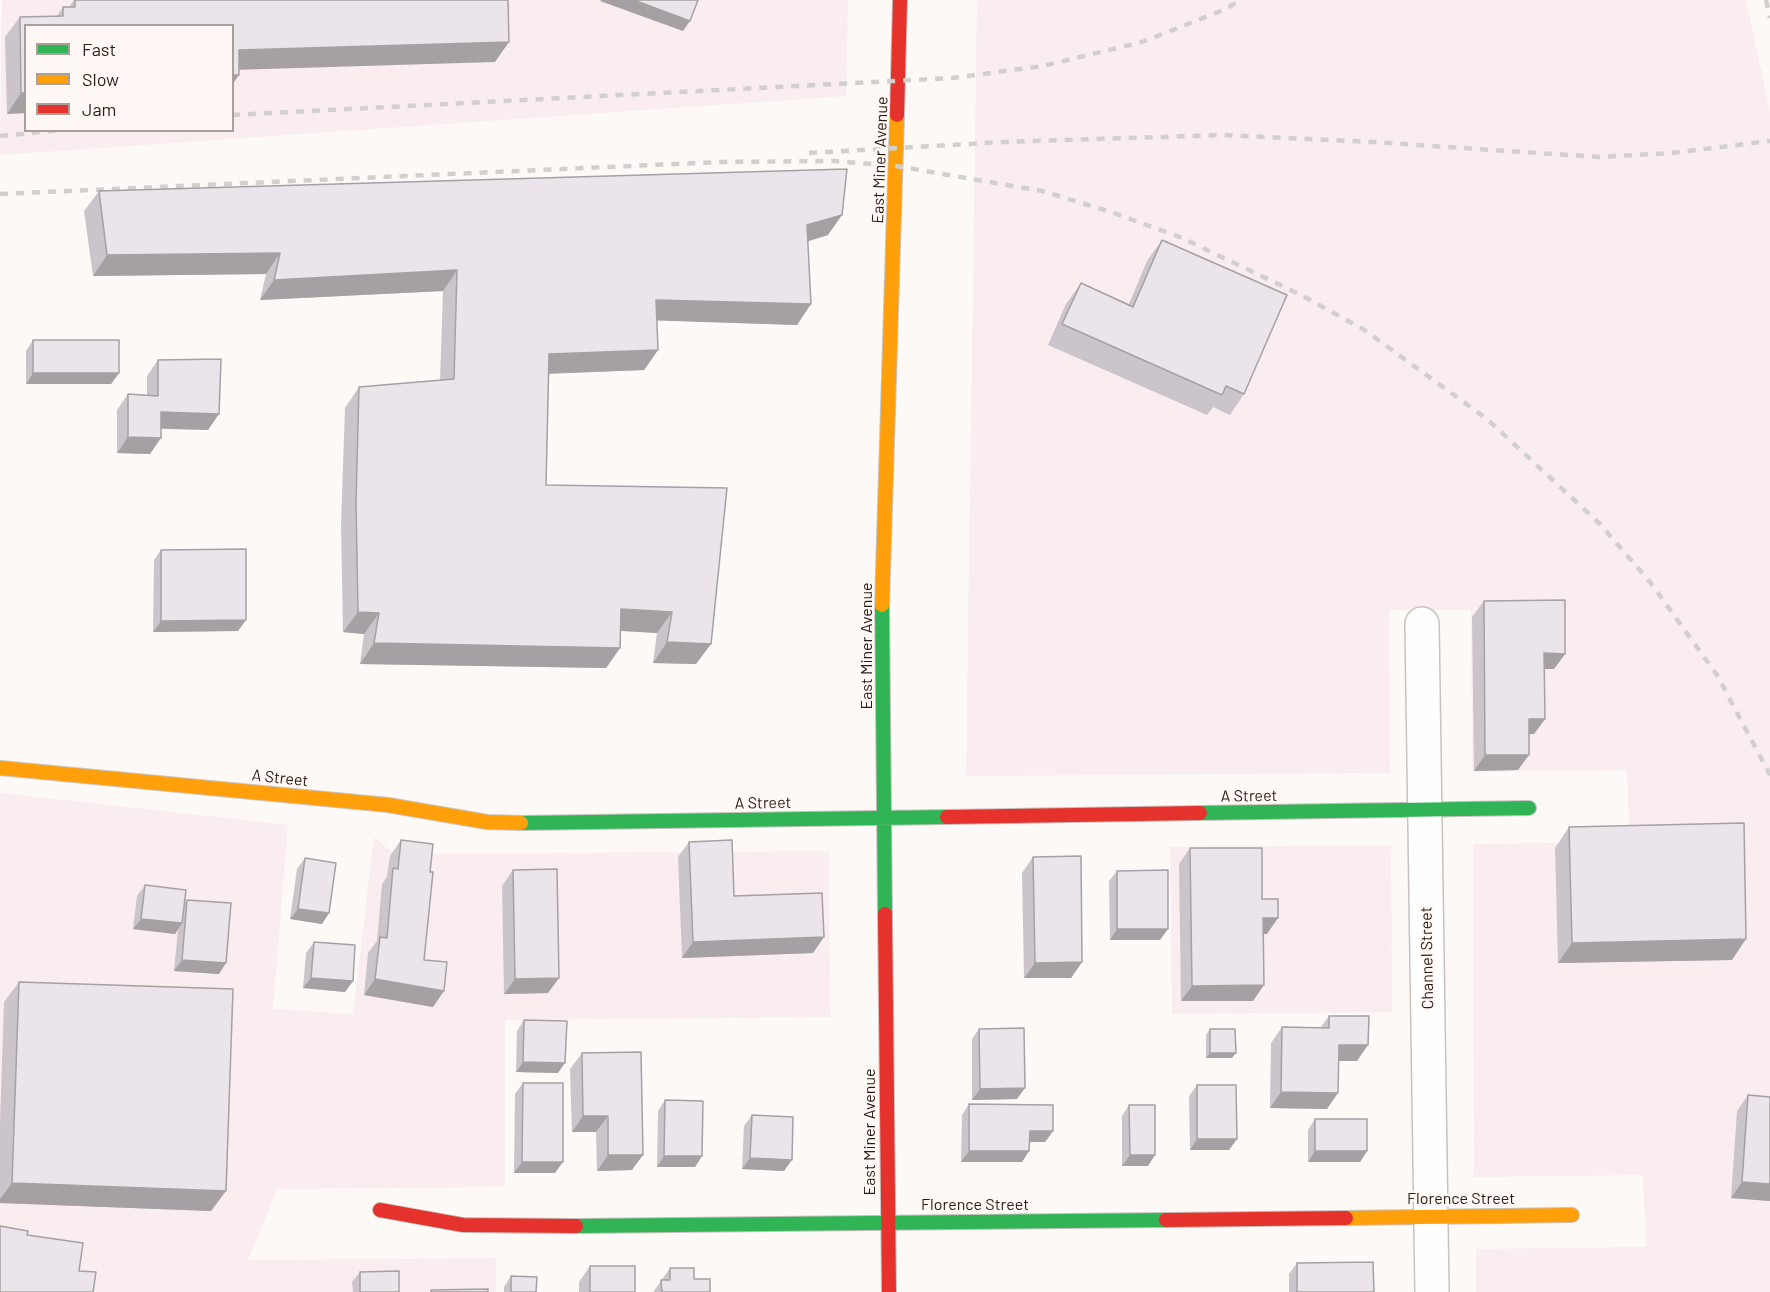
<!DOCTYPE html>
<html>
<head>
<meta charset="utf-8">
<style>
	body { margin:0 }
	#map { position:relative; width:1770px; height:1292px; overflow:hidden; background:#fcf9f7; font-family:Barlow,sans-serif }
	canvas { display:block }
	.legend { position:absolute; left:24px; top:24px; width:210px; height:108px; box-sizing:border-box; background:#fff8f4; border:2px solid #a9a09b; margin:0; padding:8px 10px; list-style:none; font-size:18px; color:#291d16 }
	.legend li { display:flex; align-items:center; gap:12px; height:30px }
	.legend b { width:30px; border:2px solid #a9a09b }
</style>
</head>
<body>
<div id="map">
<canvas width="1770" height="1292"></canvas>
<ul class="legend">
<li><b style="height:8px;background:#30b455"></b>Fast</li>
<li><b style="height:8px;background:#ff9f0a"></b>Slow</li>
<li><b style="height:8px;background:#e5322d"></b>Jam</li>
</ul>
</div>
<script>
const ctx = document.querySelector('canvas').getContext('2d');
ctx.lineJoin = 'round';
function fill(path, color) { ctx.fillStyle = color; ctx.fill(path, 'evenodd'); }
const shape = rows => new Path2D(rows.map(r => 'M' + r).join(''));
function stroke(path, color, width, dash) { ctx.strokeStyle = color; ctx.lineWidth = width; ctx.lineCap = dash ? 'butt' : 'round'; ctx.setLineDash(dash || []); ctx.stroke(path); }
function label(font, color, halo, rows, align = 'center') {
  ctx.font = font + ' Barlow,sans-serif'; ctx.lineWidth = 5; ctx.setLineDash([]); ctx.textBaseline = 'middle'; ctx.strokeStyle = halo; ctx.fillStyle = color; for (const [text, x, y, turn = 0] of rows) {
    ctx.save(); ctx.translate(x, y); ctx.rotate((+turn || 0) * Math.PI / 180); ctx.textAlign = isNaN(turn) ? turn : align; if (halo) ctx.strokeText(text, 0, 0); ctx.fillText(text, 0, 0); ctx.restore();
  }
}
fill(shape([
	[2,0,848,0,846,96,0,155],
	[26,26,232,26,232,130,26,130],
	[977,0,1746,0,1770,111,1770,1292,1476,1292,1476,1249,1646,1247,1643,1175,1474,1177,1473,844,1630,842,1627,770,1472,772,1471,610,1389,610,1390,773,966,776],
	[0,793,288,825,273,1009,353,1014,374,837,394,854,829,851,830,1017,505,1020,505,1187,277,1189,248,1260,496,1258,496,1292,0,1292],
	[1391,845,1392,1012,1172,1014,1170,847]
]), '#f9edf0');
const street = shape([
	[1422,624,1432,1292]
]);
const fast = shape([
	[882,605,885,914],
	[1200,813,1529,808],
	[521,823,947,817],
	[576,1226,1166,1220]
]);
const slow = shape([
	[882,605,897,115],
	[0,768,388,805,487,822,521,823],
	[1346,1218,1572,1215]
]);
const jam = shape([
	[897,115,900,0],
	[947,817,1200,813],
	[885,914,889,1292],
	[380,1210,463,1225,576,1226],
	[1166,1220,1346,1218]
]);
stroke(street, '#c9c2be', 36);
stroke(fast, '#c9c2be', 16);
stroke(slow, '#c9c2be', 16);
stroke(jam, '#c9c2be', 16);
stroke(street, '#fffefe', 33);
stroke(fast, '#30b455', 14);
stroke(slow, '#ff9f0a', 14);
stroke(jam, '#e5322d', 14);
stroke(shape([
	[1766,0,1770,18],
	[232,115,952,78,1043,66,1142,42,1226,9,1240,0],
	[0,136,61,130],
	[809,153,1003,142,1223,135,1373,142,1598,157,1672,153,1770,141],
	[0,194,720,162,834,161,896,166,1042,191,1111,212,1182,238,1301,295,1363,329,1487,419,1600,524,1650,582,1717,675,1770,775]
]), '#d2d0cf', 4.5, [8, 8]);
fill(shape([
	[74,0,508,0,495,62,232,26,26,113,7,114,5,37,20,17,57,16,63,7,69,7],
	[99,191,828,235,808,241,797,325,657,320,658,350,644,370,549,374,546,485,727,488,696,664,653,663,657,633,621,631,620,648,606,668,360,664,364,634,343,632,341,524,345,408,359,387,440,380,443,291,260,300,266,274,93,276,84,211],
	[1162,240,1244,394,1230,415,1213,407,1207,415,1048,345,1066,304,1081,283,1129,304,1147,261],
	[33,340,119,373,111,384,26,384,26,351],
	[158,360,208,430,161,429,150,454,117,453,117,410,128,394,147,395,147,376],
	[161,550,238,631,153,632,154,560],
	[1484,601,1565,654,1554,669,1545,669,1545,719,1534,734,1529,734,1518,770,1474,771,1472,617],
	[1569,827,1732,960,1558,963,1555,848],
	[401,840,430,872,424,960,433,1007,364,995,368,953,377,941,382,884,387,877,390,856],
	[689,842,734,896,813,953,682,958,678,857],
	[1190,848,1262,899,1267,934,1264,934,1253,1001,1181,1001,1179,864],
	[1033,857,1082,962,1071,978,1024,978,1022,873],
	[305,858,329,913,322,924,290,919,297,869],
	[513,870,559,978,548,993,504,994,502,886],
	[1117,871,1160,940,1110,940,1109,881],
	[145,885,185,903,187,900,219,974,174,971,178,930,175,934,133,929,137,896],
	[314,942,353,981,345,992,303,988,306,953],
	[19,982,211,1211,0,1203,0,1123,4,1002],
	[1329,1016,1357,1061,1339,1061,1327,1109,1270,1108,1271,1043,1282,1027,1321,1027],
	[524,1020,558,1073,516,1072,517,1031],
	[979,1029,1017,1099,972,1100,972,1039],
	[1210,1029,1232,1058,1206,1058,1206,1035],
	[582,1053,632,1170,597,1171,596,1132,572,1132,570,1069],
	[523,1083,555,1173,514,1173,515,1094],
	[1197,1085,1229,1150,1190,1150,1189,1096],
	[1748,1095,1770,1097,1770,1201,1731,1198,1737,1111],
	[665,1100,702,1156,695,1167,657,1167,658,1111],
	[969,1104,1053,1131,1045,1142,1029,1142,1029,1151,1022,1162,961,1162,962,1115],
	[1129,1105,1148,1166,1122,1166,1122,1116],
	[752,1115,784,1171,742,1169,744,1126],
	[1315,1119,1367,1151,1360,1162,1308,1162,1308,1130],
	[1297,1263,1374,1292,1289,1292,1289,1274],
	[590,1266,635,1292,579,1292,579,1282],
	[670,1268,694,1279,710,1292,654,1292,654,1291],
	[360,1272,399,1292,353,1292,352,1282],
	[511,1276,536,1292,504,1292,504,1287]
]), '#cbc4ca');
fill(shape([
	[601,0,634,0,690,21,683,31,600,1],
	[509,42,495,62,232,70,239,50],
	[232,75,239,75,232,85],
	[21,93,26,93,26,113,7,114],
	[842,215,828,235,793,246,807,225],
	[280,253,266,274,93,276,107,255],
	[457,270,443,291,260,300,274,280],
	[656,300,811,304,797,325,642,320],
	[658,350,644,370,535,374,549,354],
	[33,373,119,373,111,384,26,384],
	[161,412,219,414,208,430,150,428],
	[128,437,161,438,150,454,117,453],
	[621,609,672,612,657,633,607,630],
	[358,612,379,613,364,634,343,632],
	[246,620,238,631,153,632,161,621],
	[667,642,711,644,696,664,653,663],
	[374,643,620,648,606,668,360,664],
	[1544,653,1565,654,1554,669,1533,669],
	[1529,719,1545,719,1534,734,1518,735],
	[1485,755,1529,755,1518,770,1474,771],
	[298,909,329,913,322,924,290,919],
	[1263,918,1278,918,1267,934,1252,934],
	[141,919,182,923,175,934,133,929],
	[1117,929,1168,929,1160,940,1110,940],
	[824,937,813,953,682,958,693,942],
	[1746,939,1732,960,1558,963,1572,943],
	[182,960,226,963,219,974,174,971],
	[1082,962,1071,978,1024,978,1035,963],
	[311,978,353,981,345,992,303,988],
	[559,978,548,993,504,994,515,979],
	[375,979,444,991,433,1007,364,995],
	[1264,985,1253,1001,1181,1001,1192,986],
	[1339,1045,1368,1045,1357,1061,1328,1061],
	[1210,1053,1236,1053,1232,1058,1206,1058],
	[523,1062,565,1063,558,1073,516,1072],
	[1025,1088,1017,1099,972,1100,980,1089],
	[1281,1092,1338,1093,1327,1109,1270,1108],
	[583,1116,608,1116,596,1132,572,1132],
	[1030,1131,1053,1131,1045,1142,1022,1142],
	[1197,1139,1237,1139,1229,1150,1190,1150],
	[969,1151,1029,1151,1022,1162,961,1162],
	[1315,1151,1367,1151,1360,1162,1308,1162],
	[608,1155,643,1155,632,1170,597,1171],
	[1130,1155,1155,1155,1148,1166,1122,1166],
	[664,1156,702,1156,695,1167,657,1167],
	[750,1158,792,1160,784,1171,742,1169],
	[522,1162,563,1162,555,1173,514,1173],
	[1742,1182,1770,1184,1770,1201,1731,1198],
	[12,1183,226,1191,211,1211,0,1203,0,1199]
]), '#a5a0a4');
const building = shape([
	[75,0,508,0,509,42,239,50,239,75,232,75,232,26,26,26,26,93,21,93,20,17,63,16,63,7,75,7,75,0],
	[634,0,698,0,690,21,634,0],
	[847,169,842,215,807,225,811,304,656,300,658,350,549,354,546,485,727,488,711,644,667,642,672,612,621,609,620,648,374,643,379,613,358,612,356,503,359,387,454,379,457,270,274,280,280,253,107,255,99,191,847,169],
	[1162,240,1287,295,1244,394,1226,386,1222,395,1062,324,1081,283,1133,307,1162,240],
	[33,340,119,340,119,373,33,373,33,340],
	[221,359,219,414,161,412,161,438,128,437,128,394,158,396,158,360,221,359],
	[246,549,246,620,161,621,161,550,246,549],
	[1565,600,1565,654,1544,653,1545,719,1529,719,1529,755,1485,755,1484,601,1565,600],
	[1744,823,1746,939,1572,943,1569,827,1744,823],
	[401,840,433,844,430,872,433,872,424,960,447,962,444,991,375,979,380,937,387,938,393,868,398,869,401,840],
	[732,840,734,896,822,893,824,937,693,942,689,842,732,840],
	[1190,848,1262,848,1262,899,1278,899,1278,918,1263,918,1264,985,1192,986,1190,848],
	[1081,856,1082,962,1035,963,1033,857,1081,856],
	[305,858,336,863,329,913,298,909,305,858],
	[557,869,559,978,515,979,513,870,557,869],
	[1168,870,1168,929,1117,929,1117,871,1168,870],
	[145,885,186,890,182,923,141,919,145,885],
	[187,900,231,903,226,963,182,960,187,900],
	[314,942,355,945,353,981,311,978,314,942],
	[19,982,233,989,226,1191,12,1183,19,982],
	[1329,1016,1369,1016,1368,1045,1339,1045,1338,1093,1281,1092,1282,1027,1329,1028,1329,1016],
	[524,1020,567,1021,565,1063,523,1062,524,1020],
	[1024,1028,1025,1088,980,1089,979,1029,1024,1028],
	[1210,1029,1235,1029,1236,1053,1210,1053,1210,1029],
	[641,1052,643,1155,608,1155,608,1116,583,1116,582,1053,641,1052],
	[523,1083,563,1083,563,1162,522,1162,523,1083],
	[1197,1085,1236,1085,1237,1139,1197,1139,1197,1085],
	[1748,1095,1770,1097,1770,1184,1742,1182,1748,1095],
	[665,1100,703,1101,702,1156,664,1156,665,1100],
	[969,1104,1053,1105,1053,1131,1030,1131,1029,1151,969,1151,969,1104],
	[1129,1105,1155,1105,1155,1155,1130,1155,1129,1105],
	[752,1115,793,1117,792,1160,750,1158,752,1115],
	[1315,1119,1367,1119,1367,1151,1315,1151,1315,1119],
	[0,1226,28,1231,27,1235,83,1243,79,1271,96,1272,93,1292,0,1292,0,1226],
	[1373,1262,1374,1292,1297,1292,1297,1263,1373,1262],
	[590,1266,635,1266,635,1292,590,1292,590,1266],
	[670,1268,694,1268,694,1279,710,1279,710,1292,662,1292,661,1280,670,1280,670,1268],
	[399,1271,399,1292,360,1292,360,1272,399,1271],
	[511,1276,537,1277,536,1292,511,1292,511,1276],
	[488,1289,488,1292,431,1292,431,1290,488,1289]
]);
fill(building, '#ece4eb');
stroke(building, '#a5a0a4', 1.5);
label('16px', '#291d16', '#fff8f4', [
	["East Miner Avenue",880,160,-88],
	["East Miner Avenue",867,646,-90],
	["A Street",280,778,6],
	["A Street",1249,796,-1],
	["A Street",763,803,-1],
	["Channel Street",1427,958,-91],
	["East Miner Avenue",870,1132,-90],
	["Florence Street",1461,1199],
	["Florence Street",975,1205]
]);
</script>
</body>
</html>
